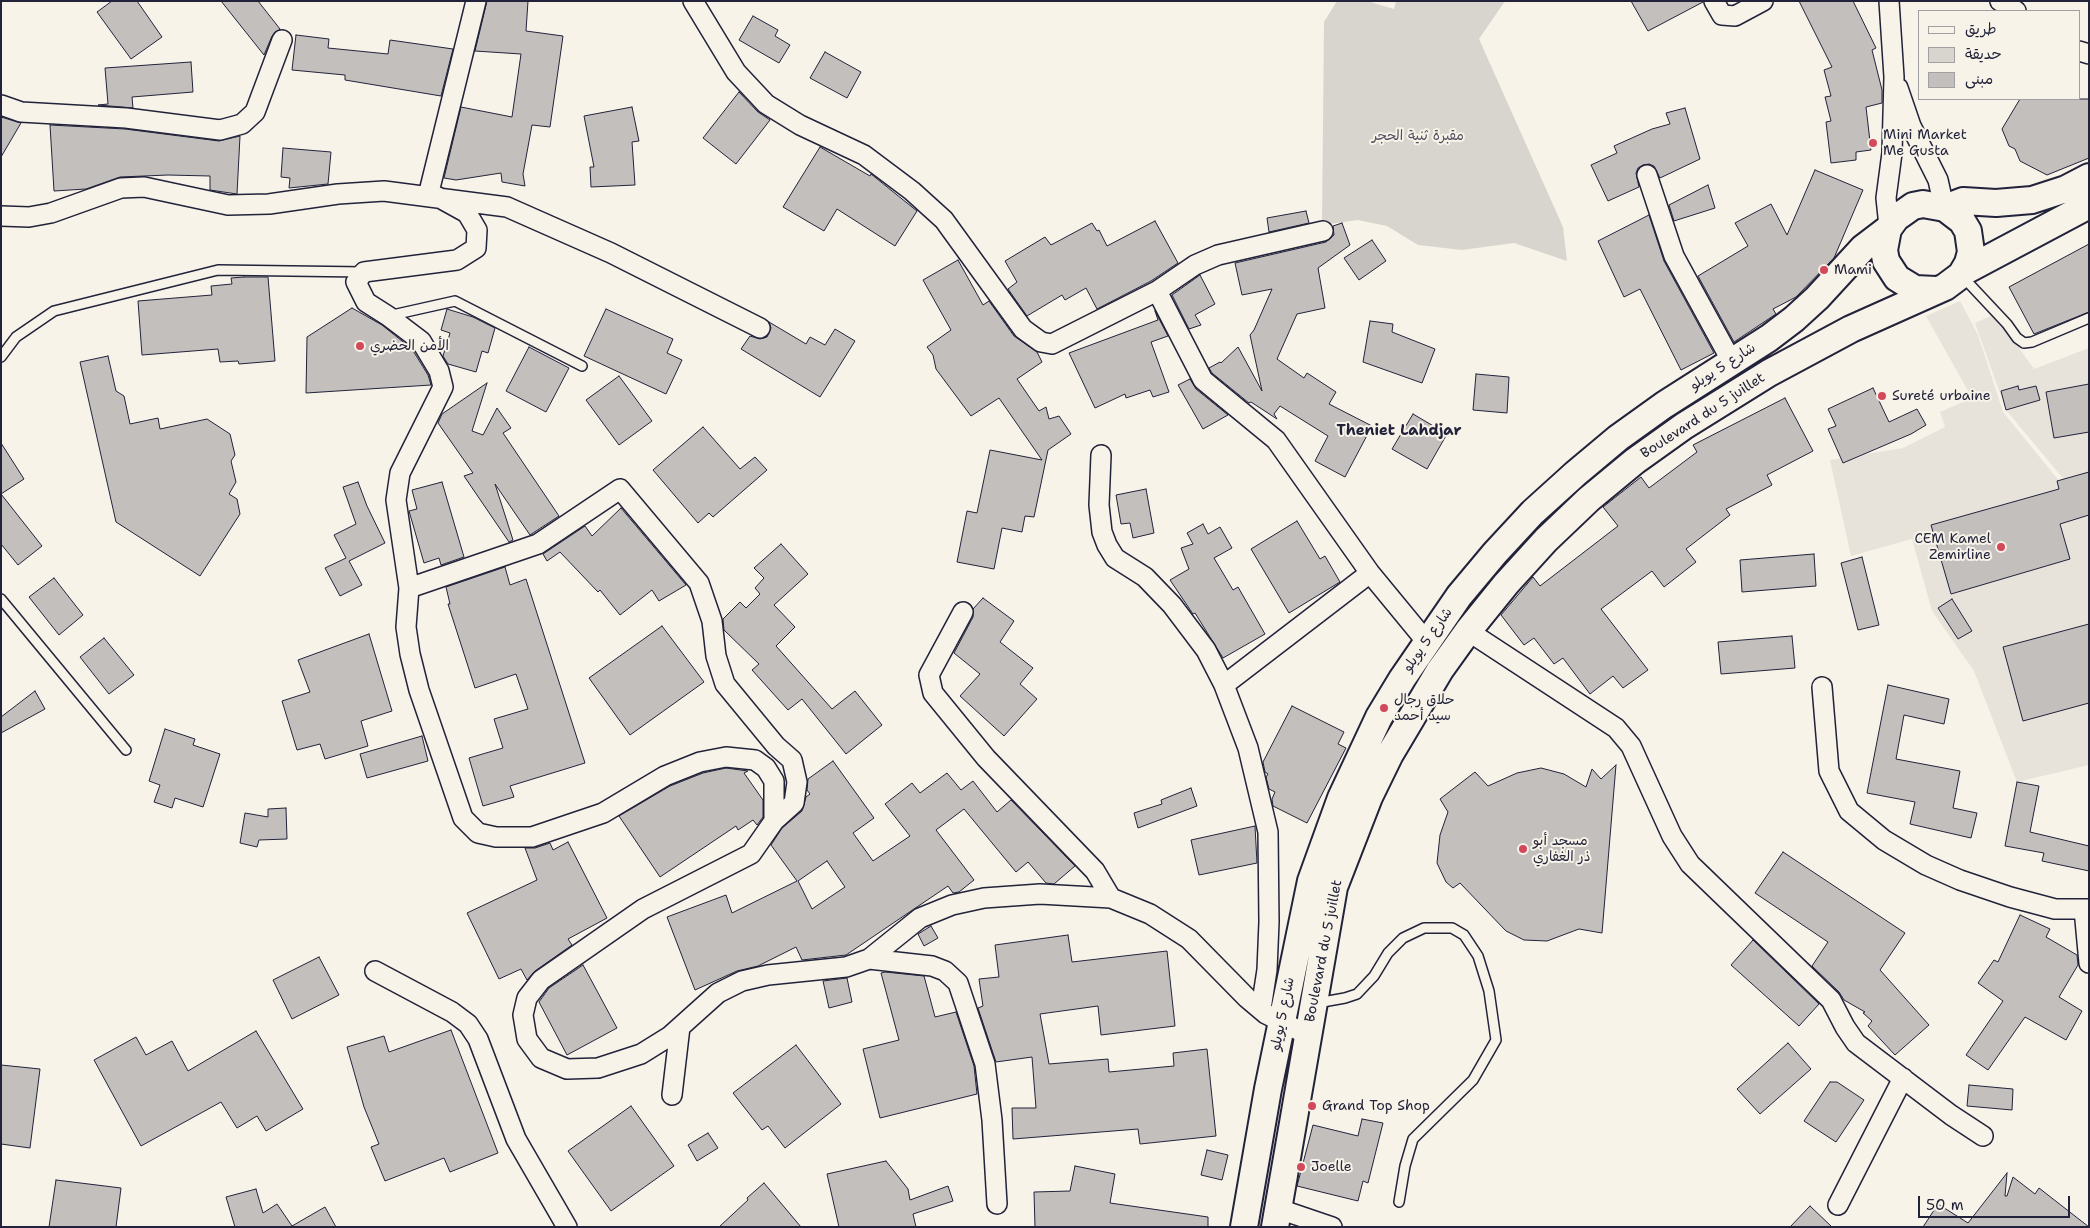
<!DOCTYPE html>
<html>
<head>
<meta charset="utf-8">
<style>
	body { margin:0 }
	#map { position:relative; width:2090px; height:1228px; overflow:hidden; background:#f7f3e8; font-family:"Shantell Sans","Playpen Sans Arabic",sans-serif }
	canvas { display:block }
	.frame { position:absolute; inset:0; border:2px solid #22223b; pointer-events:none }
	.legend { position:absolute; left:1918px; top:10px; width:162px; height:90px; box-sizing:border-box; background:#f7f3e8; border:1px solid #a29fa3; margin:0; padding:6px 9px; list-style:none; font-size:15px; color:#22223b }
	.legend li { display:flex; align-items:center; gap:10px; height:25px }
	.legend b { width:25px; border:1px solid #a29fa3 }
	.scale { position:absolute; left:1918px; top:1196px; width:152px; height:22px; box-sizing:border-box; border:2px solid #22223b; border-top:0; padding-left:6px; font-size:15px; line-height:18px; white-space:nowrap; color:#22223b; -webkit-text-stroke:4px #f7f3e8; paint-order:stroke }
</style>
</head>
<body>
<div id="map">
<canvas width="2090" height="1228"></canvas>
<div class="frame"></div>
<ul class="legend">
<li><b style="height:6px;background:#f7f3e8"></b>طريق</li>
<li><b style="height:14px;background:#d8d5cf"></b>حديقة</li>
<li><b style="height:14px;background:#c2bfbd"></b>مبنى</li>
</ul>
<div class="scale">50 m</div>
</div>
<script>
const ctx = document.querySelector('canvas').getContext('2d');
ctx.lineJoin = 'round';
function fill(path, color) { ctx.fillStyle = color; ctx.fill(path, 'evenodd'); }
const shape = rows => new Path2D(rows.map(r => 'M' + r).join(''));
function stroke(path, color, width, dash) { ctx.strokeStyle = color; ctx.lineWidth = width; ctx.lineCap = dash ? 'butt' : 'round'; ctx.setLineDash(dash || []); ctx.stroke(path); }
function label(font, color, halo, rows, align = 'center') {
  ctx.font = font + ' "Shantell Sans","Playpen Sans Arabic",sans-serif'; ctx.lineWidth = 4; ctx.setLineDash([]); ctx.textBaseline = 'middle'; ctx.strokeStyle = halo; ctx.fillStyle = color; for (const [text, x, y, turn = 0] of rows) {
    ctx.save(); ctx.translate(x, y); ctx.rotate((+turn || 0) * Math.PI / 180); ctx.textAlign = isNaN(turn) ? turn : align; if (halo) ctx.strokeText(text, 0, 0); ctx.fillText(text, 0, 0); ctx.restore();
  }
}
fill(shape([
	[1960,301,1978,335,2003,412,2064,487,2089,489,2089,765,2017,782,1974,671,1932,611,1912,539,1851,556,1830,460,1903,448,1945,427,1940,412,1972,398,1926,316],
	[1995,314,2034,369,2089,348,2089,484,2066,482,2006,410,1975,323]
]), '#e7e3db');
fill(shape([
	[1337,1,1367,1,1394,9,1396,1,1505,1,1479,39,1563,227,1567,261,1514,243,1462,250,1418,245,1387,226,1358,220,1322,225,1324,22]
]), '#d8d5cf');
const building = shape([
	[112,1,137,1,162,37,131,59,97,12,112,1],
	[221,1,258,1,280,29,272,36,264,55,221,1],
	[487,1,528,1,526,31,563,36,550,127,532,125,523,174,525,186,502,182,501,173,456,180,444,178,461,107,512,117,521,54,475,51,487,1],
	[1631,1,1703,1,1703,2,1648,31,1631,1],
	[1799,1,1853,1,1876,48,1872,50,1882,90,1882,103,1866,107,1871,150,1856,152,1856,160,1831,163,1826,122,1831,121,1825,97,1831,96,1824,70,1832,67,1799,1],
	[753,16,778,30,775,36,790,45,779,63,739,40,753,16],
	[296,35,329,39,328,48,388,54,390,40,453,49,441,96,345,80,345,75,292,70,296,35],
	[825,52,861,72,847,98,810,78,825,52],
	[191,62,193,92,132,97,133,108,98,105,108,104,105,68,191,62],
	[739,92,758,112,770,120,736,164,703,138,739,92],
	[2020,99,2089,99,2089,158,2047,175,2020,161,2015,149,2009,146,2002,129,2020,99],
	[632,107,639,141,632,142,635,185,591,187,590,167,594,167,584,116,632,107],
	[1685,108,1700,159,1660,178,1654,166,1649,164,1643,165,1638,168,1636,173,1639,187,1608,201,1591,165,1617,153,1614,146,1652,129,1670,124,1666,113,1685,108],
	[1,117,21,123,1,157,1,117],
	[50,125,125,129,219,141,240,136,237,194,210,190,210,176,168,175,120,177,86,189,54,191,50,125],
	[820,147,870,176,871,174,917,211,895,246,837,209,824,231,783,207,820,147],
	[283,148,331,152,328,184,289,188,290,178,281,177,283,148],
	[1815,170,1863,190,1834,258,1796,297,1773,309,1776,314,1734,342,1698,276,1748,246,1735,223,1771,204,1787,235,1815,170],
	[1708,185,1715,208,1674,221,1669,205,1708,185],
	[1306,211,1309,223,1269,232,1267,218,1306,211],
	[1649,215,1664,261,1714,353,1681,370,1640,289,1624,297,1598,241,1649,215],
	[1155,221,1178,263,1151,281,1097,309,1086,288,1065,300,1062,295,1027,316,1008,289,1017,282,1005,261,1045,237,1051,245,1092,223,1097,231,1099,230,1107,246,1155,221],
	[1342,223,1350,245,1318,268,1325,308,1297,314,1277,359,1304,378,1307,373,1336,392,1329,404,1372,426,1345,477,1315,461,1328,436,1280,406,1274,414,1277,419,1251,402,1249,403,1212,373,1209,368,1220,362,1221,363,1238,347,1262,391,1250,335,1254,330,1272,289,1242,295,1235,263,1326,242,1334,235,1333,226,1342,223],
	[1372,240,1386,261,1359,280,1344,258,1372,240],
	[2089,244,2089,312,2034,334,2009,287,2089,244],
	[958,260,983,305,989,301,1014,336,1037,352,1042,362,1017,379,1039,411,1046,407,1049,419,1059,416,1071,434,1048,450,1034,517,1025,516,1022,532,1002,528,994,569,957,562,967,511,977,513,990,450,1042,460,999,398,971,416,936,369,933,355,927,347,951,330,923,280,958,260],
	[1200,275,1215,304,1195,315,1201,325,1189,329,1172,295,1200,275],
	[244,277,268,277,275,361,239,364,238,361,220,362,218,349,142,355,138,301,212,295,211,286,232,284,231,278,244,277],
	[352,308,382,325,412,349,428,375,431,385,306,393,307,337,352,308],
	[447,309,473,317,495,328,488,353,482,351,476,372,448,364,443,356,450,333,441,330,447,309],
	[606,309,673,339,667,353,682,360,666,394,584,356,606,309],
	[1155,311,1168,336,1151,342,1169,392,1153,397,1150,390,1126,398,1125,394,1095,408,1069,353,1158,320,1155,311],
	[1370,321,1393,324,1392,332,1435,349,1422,383,1363,362,1370,321],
	[769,322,806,344,810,337,825,345,835,329,855,341,820,397,741,349,750,336,760,339,767,337,771,328,769,322],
	[529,347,569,368,546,412,506,391,529,347],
	[108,356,116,391,124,396,130,424,158,418,160,429,207,419,230,434,235,455,231,461,236,482,229,494,237,499,240,514,200,576,116,522,80,362,108,356],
	[1476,374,1509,377,1507,413,1473,410,1476,374],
	[619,376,652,421,619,445,586,400,619,376],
	[1190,379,1196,389,1228,415,1203,429,1178,385,1190,379],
	[487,383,472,431,483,435,497,408,511,428,503,433,559,516,530,535,495,484,513,540,509,542,464,476,473,473,438,423,442,414,487,383],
	[2089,384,2089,432,2054,438,2046,392,2089,384],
	[2018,386,2019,390,2036,386,2040,400,2006,410,2001,391,2018,386],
	[1873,388,1889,422,1917,409,1926,425,1911,434,1843,463,1828,429,1836,426,1828,409,1873,388],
	[1785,398,1813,451,1767,475,1772,485,1726,509,1730,515,1686,549,1696,562,1664,587,1652,571,1601,609,1648,670,1623,688,1613,676,1590,694,1563,658,1554,664,1534,638,1524,645,1501,615,1533,577,1540,586,1618,526,1603,507,1641,477,1649,488,1697,452,1693,445,1785,398],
	[1413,414,1447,434,1427,469,1392,449,1413,414],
	[703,427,740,469,755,457,767,470,713,517,709,513,698,523,653,470,703,427],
	[1,443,24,479,1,494,1,443],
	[2089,472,2089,515,2060,524,2070,559,1951,594,1931,525,2059,489,2057,481,2089,472],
	[358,482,367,506,385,543,349,561,362,585,340,596,325,568,346,558,334,535,356,524,343,487,358,482],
	[442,482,464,557,441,565,439,558,424,563,409,511,417,509,412,490,442,482],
	[1146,489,1154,533,1133,538,1130,523,1121,524,1116,495,1146,489],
	[1,494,42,546,18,565,1,544,1,494],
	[621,508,686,585,659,601,652,590,620,615,600,590,598,592,560,552,547,561,543,554,585,526,592,536,621,508],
	[1297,521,1320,559,1325,556,1340,582,1289,613,1251,549,1297,521],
	[1203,524,1208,534,1220,527,1232,548,1214,558,1233,590,1238,587,1265,634,1223,658,1195,613,1193,614,1170,580,1189,569,1181,548,1193,544,1187,533,1203,524],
	[781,544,808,574,774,605,795,627,776,646,832,709,855,691,882,725,846,754,802,699,788,710,752,670,759,664,724,630,723,619,740,602,746,608,760,594,755,588,764,578,754,568,781,544],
	[1814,554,1816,586,1742,592,1740,560,1814,554],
	[1862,557,1879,625,1858,630,1841,563,1862,557],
	[505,567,510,585,526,579,585,763,510,786,514,797,483,806,469,758,503,748,494,719,528,709,516,674,475,688,448,604,450,604,446,587,505,567],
	[54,578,83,615,59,635,29,597,54,578],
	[983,598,1014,621,1000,642,1033,668,1020,684,1037,699,1004,736,960,696,980,674,954,653,973,617,973,609,983,598],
	[1952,599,1972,631,1958,639,1938,608,1952,599],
	[2089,624,2089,703,2023,721,2003,647,2089,624],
	[662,626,704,682,630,735,589,678,662,626],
	[369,634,392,711,361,721,368,746,325,759,320,744,297,750,282,701,310,692,298,660,369,634],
	[1792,636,1795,668,1721,674,1718,642,1792,636],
	[104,638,134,675,109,694,80,657,104,638],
	[1888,685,1949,699,1944,724,1904,715,1896,759,1960,771,1953,808,1977,813,1971,838,1910,824,1915,802,1867,793,1888,685],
	[35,691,45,709,1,733,1,717,35,691],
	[1292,706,1344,732,1338,744,1346,748,1307,823,1273,806,1272,799,1275,792,1269,789,1266,777,1268,774,1265,772,1263,762,1292,706],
	[165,729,195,739,193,745,220,754,203,807,175,798,172,808,154,802,160,785,149,781,165,729],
	[422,736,428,761,367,778,360,754,422,736],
	[833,761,874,818,853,833,873,861,910,836,885,804,912,783,920,793,947,773,961,790,973,781,997,812,1011,800,1075,866,1054,884,1046,883,1028,862,1016,872,964,809,936,830,974,880,959,892,953,893,948,886,846,955,802,960,796,947,758,966,737,971,695,990,667,917,726,895,732,913,797,881,771,845,782,828,802,811,806,797,810,794,807,790,808,779,833,761],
	[827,861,845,887,812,909,798,881,827,861],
	[1616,765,1602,933,1579,929,1547,941,1524,940,1506,931,1460,883,1453,888,1446,882,1437,863,1440,835,1448,812,1440,799,1475,772,1488,786,1517,773,1541,768,1564,774,1586,787,1592,769,1601,779,1616,765],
	[726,768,748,771,744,773,763,800,763,817,757,825,753,820,738,830,736,826,660,877,619,816,670,786,703,773,726,768],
	[2017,782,2039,786,2030,832,2089,846,2089,871,2042,861,2044,853,2005,846,2017,782],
	[1191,788,1197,806,1138,828,1134,813,1162,804,1161,800,1191,788],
	[286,808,287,839,259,840,257,847,240,843,245,813,268,817,268,809,286,808],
	[1255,826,1257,863,1199,875,1191,840,1255,826],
	[568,842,607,918,568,939,572,945,535,971,527,980,521,969,499,979,467,913,537,880,525,848,535,848,550,843,553,850,568,842],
	[1783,852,1905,933,1880,970,1929,1025,1895,1055,1868,1026,1872,1021,1863,1013,1865,1012,1844,1000,1839,992,1812,966,1828,942,1755,893,1783,852],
	[2020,915,2050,929,2046,937,2077,955,2078,965,2059,997,2082,1011,2066,1040,2025,1017,1988,1070,1966,1055,2003,1001,1978,983,1994,960,1998,962,2020,915],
	[931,926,938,938,924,946,918,934,931,926],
	[1068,935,1072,962,1167,951,1175,1026,1101,1035,1098,1006,1040,1014,1049,1064,1108,1059,1109,1072,1174,1066,1173,1053,1207,1049,1216,1136,1140,1144,1138,1129,1013,1139,1012,1108,1036,1108,1032,1057,996,1062,978,1008,983,1006,979,979,999,977,995,945,1068,935],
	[1753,940,1819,1004,1799,1026,1731,965,1753,940],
	[319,957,339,995,292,1019,273,980,319,957],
	[583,965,617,1028,567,1055,539,1002,549,988,583,965],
	[885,972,924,976,935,1017,956,1012,974,1066,977,1094,880,1118,863,1049,899,1040,881,973,885,972],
	[847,978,852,1002,829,1008,823,981,847,978],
	[451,1030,498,1153,450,1172,444,1158,385,1181,371,1147,379,1144,364,1107,347,1047,384,1036,389,1052,451,1030],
	[256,1031,303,1109,266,1131,257,1116,237,1128,221,1102,141,1146,94,1060,136,1037,146,1055,172,1041,188,1071,256,1031],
	[1788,1043,1811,1069,1760,1114,1737,1089,1788,1043],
	[796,1045,841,1104,785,1148,768,1126,762,1130,733,1093,796,1045],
	[1,1065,40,1069,30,1148,1,1144,1,1065],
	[1830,1082,1837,1082,1864,1100,1836,1142,1804,1121,1830,1082],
	[1969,1085,2013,1089,2012,1110,1967,1106,1969,1085],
	[631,1106,674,1166,611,1211,568,1151,631,1106],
	[1362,1119,1383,1123,1368,1183,1363,1181,1358,1201,1297,1186,1313,1125,1358,1136,1362,1119],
	[708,1133,718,1148,697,1161,688,1145,708,1133],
	[1207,1150,1228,1155,1222,1180,1201,1175,1207,1150],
	[886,1161,908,1189,910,1200,948,1186,953,1201,913,1214,916,1227,839,1227,827,1174,886,1161],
	[1075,1166,1115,1174,1110,1203,1208,1217,1208,1227,1035,1227,1034,1192,1070,1191,1075,1166],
	[2007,1173,2005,1196,2007,1196,2013,1177,2035,1194,2039,1188,2089,1227,1923,1227,1938,1204,1968,1223,2007,1173],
	[56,1180,121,1188,116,1227,49,1227,56,1180],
	[764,1183,801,1227,719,1227,748,1200,747,1198,764,1183],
	[256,1189,263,1213,277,1204,292,1226,325,1207,336,1227,235,1227,226,1197,256,1189],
	[1810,1206,1832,1227,1790,1227,1810,1206]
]);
fill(building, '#c2bfbd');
stroke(building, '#22223b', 1);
const lane = shape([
	[1962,276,2007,324,2017,338,2024,343,2032,342,2089,318],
	[388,316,455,301,582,366],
	[1,357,16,337,54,311,218,270,364,272],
	[1,599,126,750],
	[1317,1003,1345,998,1357,994,1374,976,1388,953,1403,938,1424,928,1452,928,1464,935,1478,956,1489,991,1496,1040,1473,1080,1413,1139,1405,1166,1399,1202]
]);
const street = shape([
	[693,1,736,72,766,104,800,125,864,155,912,191,944,220,1023,329,1041,342,1052,344,1157,291,1195,265,1218,255,1323,231],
	[1714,1,1722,15,1735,16,1763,1],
	[1889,1,1894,77,1892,153,1886,198,1889,226],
	[2000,1,2016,11],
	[2079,51,2089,54],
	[1898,88,1911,126,1938,180,1944,207],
	[1,105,21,112,126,118,220,130,242,124,255,112,282,40],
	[1647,175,1674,256,1732,362],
	[428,196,476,1],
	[438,197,467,213,477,230,476,248,457,260,364,272,356,282,366,302,388,316,421,341,439,371,443,387,400,473,396,500,409,588,406,627,410,654,419,690,463,818,478,833,496,837,532,837,603,813,665,776,700,762,726,757,755,760,766,768,774,781,774,821],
	[1,216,29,217,51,213,121,188,144,187,228,205,269,204,338,194,384,191,507,207,611,253,760,328],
	[1157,291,1203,380,1276,440,1370,573,1426,641],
	[1101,455,1099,505,1102,532,1107,545,1115,558,1145,577,1172,605,1206,650,1224,685,1248,748,1268,832,1269,922,1267,970,1261,1009],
	[409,588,538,544,620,489,699,583,712,621,716,656,725,684,776,746,792,760,797,782,794,803,774,821,751,854,643,909,541,980,527,998,523,1015,527,1039,541,1058,567,1069,598,1068,641,1054,670,1036,718,993,742,981,768,975,846,967,869,959,920,918,952,905,984,898,1040,894,1111,898,1150,914,1189,939,1247,998,1266,1014,1308,1035],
	[963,612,929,675,933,693,986,758,1095,871,1111,898],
	[1468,631,1616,728,1631,746,1672,836,1690,864,1831,1000,1845,1027,1856,1043,1951,1115,1983,1136],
	[1224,685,1370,573],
	[1822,687,1829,771,1849,811,1884,840,1926,865,1960,880,2010,897,2055,909,2089,909],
	[2084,909,2089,963],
	[869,959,932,966,945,971,958,983,985,1064,992,1120,997,1204],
	[375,971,452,1012,468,1024,478,1039,516,1139,567,1227],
	[672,1095,680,1027],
	[1838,1205,1903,1078],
	[1279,1209,1332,1227]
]);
const secondary = shape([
	[1945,208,1963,201,1996,203,2032,200,2066,189,2089,177],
	[1963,272,2089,205],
	[1244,1227,1268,1089,1311,881,1341,798,1379,717,1402,679,1459,596,1495,553,1533,512,1575,474,1618,438,1664,405,1769,338,1794,319,1817,298,1863,248,1888,229],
	[1275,1227,1334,887,1369,797,1390,754,1440,670,1468,631,1506,584,1546,540,1589,499,1635,461,1684,426,1769,373,1851,329,1945,287,1961,275,1968,263,1971,252,1968,231,1962,221,1945,208,1923,204,1913,206,1896,218,1888,229,1884,250,1886,261,1897,278,1915,289,1936,290]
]);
stroke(lane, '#22223b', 12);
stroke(street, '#22223b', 22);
stroke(secondary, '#22223b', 30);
stroke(lane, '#f7f3e8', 9);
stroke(street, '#f7f3e8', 19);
stroke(secondary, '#f7f3e8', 26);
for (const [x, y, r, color] of [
	[1873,143,5,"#d1495b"],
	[1824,270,5,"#d1495b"],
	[360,346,5,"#d1495b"],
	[1882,396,5,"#d1495b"],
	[2001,547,5,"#d1495b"],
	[1384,708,5,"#d1495b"],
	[1523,849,5,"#d1495b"],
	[1312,1106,5,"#d1495b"],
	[1301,1167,5,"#d1495b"]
]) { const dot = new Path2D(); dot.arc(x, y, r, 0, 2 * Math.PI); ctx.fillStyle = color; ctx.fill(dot); stroke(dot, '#f7f3e8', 2); }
label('14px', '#22223b', '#f7f3e8', [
	["Mini Market",1883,135],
	["Me Gusta",1883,151],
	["Mami",1834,270],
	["الأمن الحضري",370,346],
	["Sureté urbaine",1892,396],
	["CEM Kamel",1991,539,"right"],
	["Zemirline",1991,555,"right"],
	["حلاق رجال",1394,700],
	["سيد أحمد",1394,716],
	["مسجد أبو",1533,841],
	["ذر الغفاري",1533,857],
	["Grand Top Shop",1322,1106],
	["Joelle",1311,1167]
], 'left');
label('14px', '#504f60', '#f7f3e8', [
	["مقبرة ثنية الحجر",1418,136]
]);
label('14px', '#22223b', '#f7f3e8', [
	["شارع 5 يويلو",1723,367,-33],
	["Boulevard du 5 juillet",1703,416,-33],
	["شارع 5 يويلو",1428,640,-55],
	["Boulevard du 5 juillet",1324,951,-79],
	["شارع 5 يويلو",1283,1014,-79]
]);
label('bold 15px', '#22223b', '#f7f3e8', [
	["Theniet Lahdjar",1399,431]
]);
</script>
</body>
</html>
